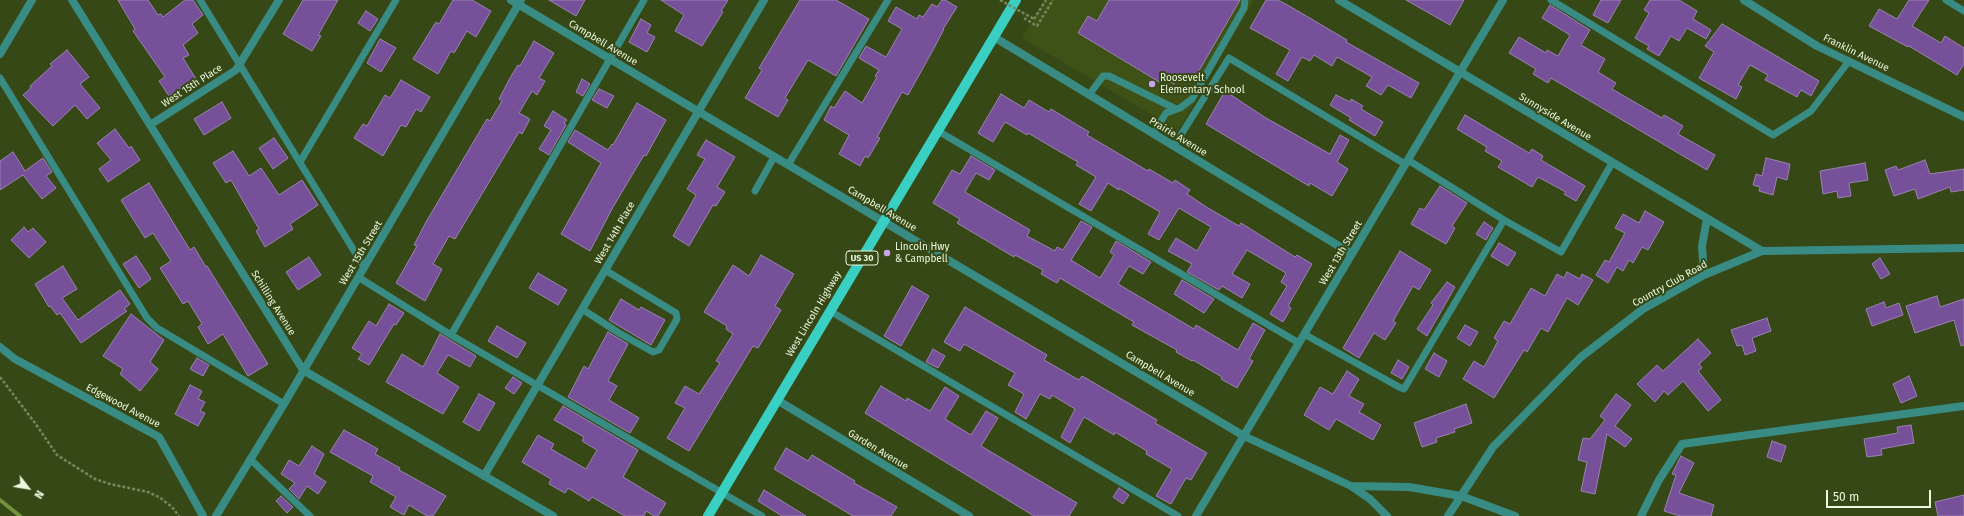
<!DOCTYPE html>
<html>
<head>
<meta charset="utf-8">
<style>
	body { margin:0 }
	#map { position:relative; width:1964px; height:516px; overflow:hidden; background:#374817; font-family:"Fira Sans",sans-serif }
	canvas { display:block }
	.north { position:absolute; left:8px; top:468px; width:40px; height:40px; -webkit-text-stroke:3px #374817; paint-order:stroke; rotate:121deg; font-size:11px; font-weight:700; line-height:16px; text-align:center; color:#edf9de }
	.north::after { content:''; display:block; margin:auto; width:14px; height:18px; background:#edf9de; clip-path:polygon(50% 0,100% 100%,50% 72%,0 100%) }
	.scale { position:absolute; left:1826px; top:490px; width:105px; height:18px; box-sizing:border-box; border:2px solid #edf9de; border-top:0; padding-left:5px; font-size:12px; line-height:14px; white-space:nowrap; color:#edf9de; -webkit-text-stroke:3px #374817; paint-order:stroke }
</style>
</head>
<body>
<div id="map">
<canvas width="1964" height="516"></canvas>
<div class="north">N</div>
<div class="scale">50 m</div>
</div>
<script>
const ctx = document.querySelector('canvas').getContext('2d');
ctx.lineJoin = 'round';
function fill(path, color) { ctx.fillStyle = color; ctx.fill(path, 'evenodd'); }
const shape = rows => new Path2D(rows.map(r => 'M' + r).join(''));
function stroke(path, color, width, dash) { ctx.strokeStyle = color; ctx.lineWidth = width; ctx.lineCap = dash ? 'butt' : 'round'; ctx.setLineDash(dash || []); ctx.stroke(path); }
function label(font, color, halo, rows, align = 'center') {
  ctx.font = font + ' "Fira Sans",sans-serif'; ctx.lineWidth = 4; ctx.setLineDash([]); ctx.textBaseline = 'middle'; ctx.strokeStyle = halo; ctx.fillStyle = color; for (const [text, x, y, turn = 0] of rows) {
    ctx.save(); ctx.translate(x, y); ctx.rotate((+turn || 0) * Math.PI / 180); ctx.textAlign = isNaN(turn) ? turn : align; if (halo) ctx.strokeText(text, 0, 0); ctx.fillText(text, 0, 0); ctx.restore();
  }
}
fill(shape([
	[1045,0,1254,0,1178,130,1022,38]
]), '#3e5218');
stroke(shape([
	[0,500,20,516]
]), '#71913b', 4);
const building = shape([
	[118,0,148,0,158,15,161,14,163,17,185,0,193,0,203,15,192,24,198,33,183,45,189,55,183,58,196,79,169,96,159,81,165,77,133,31,135,29,118,0],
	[303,0,338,0,318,35,321,36,312,51,283,34,303,0],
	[453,0,472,0,491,11,476,37,467,31,454,53,451,51,438,74,413,59,436,22,439,24,453,0],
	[549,0,585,0,576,16,549,0],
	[661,0,728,0,721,11,723,12,702,46,675,31,684,15,661,0],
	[800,0,836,0,869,19,836,76,808,60,785,98,788,100,778,117,745,98,762,70,759,68,800,0],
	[942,0,945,0,957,7,943,29,944,29,933,50,908,95,902,92,877,137,880,138,868,158,865,156,860,166,839,154,849,135,824,120,831,106,834,108,845,91,862,103,877,77,875,76,879,70,859,58,866,46,886,57,902,29,888,21,896,7,917,19,919,15,923,17,932,4,937,7,942,0],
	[1109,0,1240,0,1193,81,1180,74,1174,84,1164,78,1161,83,1078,33,1088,16,1097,21,1109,0],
	[1266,0,1278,0,1291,7,1347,40,1346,42,1419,83,1411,98,1388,85,1381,95,1366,86,1372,77,1337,57,1332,66,1314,55,1310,61,1302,57,1288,81,1276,74,1290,50,1250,28,1266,0],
	[1406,0,1464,0,1450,25,1406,0],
	[1601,0,1621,0,1608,23,1593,15,1601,0],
	[1650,0,1679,0,1697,11,1693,19,1711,30,1706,39,1687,28,1679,41,1671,36,1659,56,1647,49,1649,46,1635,38,1649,13,1644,10,1650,0],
	[1909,0,1929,0,1912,26,1941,43,1945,36,1964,48,1964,64,1957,75,1909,46,1908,47,1869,26,1879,9,1897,19,1909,0],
	[1550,5,1590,30,1581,45,1605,59,1598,72,1616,83,1612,89,1662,118,1664,115,1683,126,1678,134,1715,155,1707,170,1551,78,1548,83,1533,74,1536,69,1509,53,1519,37,1546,53,1547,50,1558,56,1570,35,1542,18,1550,5],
	[366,11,378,19,370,31,358,23,366,11],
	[641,19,651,25,647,33,655,37,647,52,629,42,641,19],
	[1722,24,1819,81,1811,96,1801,90,1797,97,1775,85,1765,80,1768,75,1750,65,1738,85,1742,87,1736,99,1699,78,1714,52,1705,46,1722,24],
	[380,39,396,48,381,72,367,63,380,39],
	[534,41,554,53,539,78,545,81,537,95,532,91,519,113,530,119,522,134,519,132,455,239,449,236,433,264,442,269,425,301,396,283,417,246,414,245,426,222,487,119,490,121,502,101,499,99,510,78,518,65,520,66,534,41],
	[67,50,89,77,80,84,100,108,87,119,75,105,53,126,23,95,31,88,30,86,52,66,50,64,67,50],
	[582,79,590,84,583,96,576,92,582,79],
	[401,80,430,97,421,112,416,109,406,127,401,125,383,156,354,138,363,124,367,126,385,95,390,98,401,80],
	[599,89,614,96,607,108,592,100,599,89],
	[1225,91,1266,118,1330,154,1340,135,1349,140,1337,162,1348,169,1332,196,1310,183,1309,186,1206,124,1225,91],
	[1001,94,1024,108,1029,100,1049,112,1051,109,1089,132,1087,135,1148,171,1149,169,1173,183,1175,180,1190,190,1187,194,1208,208,1239,226,1241,223,1295,257,1297,255,1312,264,1288,306,1291,308,1283,322,1270,314,1287,286,1281,282,1286,273,1247,250,1232,274,1250,284,1242,298,1222,286,1219,290,1187,272,1192,264,1168,251,1176,238,1197,251,1211,227,1179,208,1159,240,1148,234,1160,212,1119,188,1119,190,1108,183,1091,211,1079,204,1096,177,1076,165,1078,162,1057,150,1028,133,1027,135,1005,122,993,142,978,133,1001,94],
	[1336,95,1350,102,1351,99,1363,106,1361,109,1383,122,1375,136,1349,120,1351,118,1330,105,1336,95],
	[222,102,231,118,204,135,194,119,222,102],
	[637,103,666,120,646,156,644,155,613,207,590,251,561,234,601,163,568,142,575,130,608,150,612,144,613,145,637,103],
	[553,111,567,120,564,123,566,125,549,155,539,149,551,130,544,126,553,111],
	[1465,115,1529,153,1532,149,1543,156,1541,160,1585,186,1576,201,1564,194,1566,192,1538,177,1532,187,1498,167,1502,161,1485,151,1487,147,1457,129,1465,115],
	[115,129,129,148,131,146,140,160,108,182,99,169,111,160,97,143,115,129],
	[274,138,288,158,273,169,259,148,274,138],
	[706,140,735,157,717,187,725,192,716,206,713,205,689,246,673,236,696,195,687,189,705,159,697,155,706,140],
	[233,151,249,176,261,168,279,195,302,180,318,205,290,224,293,229,265,247,256,231,259,229,231,180,226,183,213,163,233,151],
	[13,152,25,171,43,158,52,172,46,176,56,188,42,199,23,175,0,190,0,161,13,152],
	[971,156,995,170,989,180,976,173,965,192,1030,230,1027,236,1055,251,1057,247,1063,250,1081,221,1092,227,1071,260,1100,278,1114,255,1110,252,1116,241,1151,262,1143,274,1129,266,1118,284,1194,329,1196,325,1238,350,1253,323,1265,330,1249,359,1253,361,1237,388,1221,379,1222,377,1193,360,1192,361,1176,352,1177,350,1132,325,1134,322,1090,296,1060,278,1057,283,1041,274,1043,270,1015,255,1014,257,957,223,960,219,933,203,952,170,960,174,971,156],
	[1766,158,1790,164,1787,180,1777,177,1773,195,1759,191,1760,187,1753,185,1756,174,1762,176,1766,158],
	[1925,160,1930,174,1964,169,1964,190,1951,192,1950,187,1918,199,1915,189,1894,196,1885,170,1896,166,1898,170,1925,160],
	[1865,163,1868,180,1849,183,1851,196,1838,198,1837,191,1823,194,1820,171,1865,163],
	[149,183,190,250,194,247,206,267,207,266,268,364,248,376,223,334,208,344,198,327,202,324,188,301,183,304,160,268,171,261,153,233,145,238,121,200,149,183],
	[1440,186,1467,203,1452,226,1455,228,1446,244,1411,224,1420,208,1424,210,1440,186],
	[1645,211,1664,222,1648,250,1642,247,1633,263,1629,260,1623,271,1617,267,1608,283,1596,275,1605,260,1609,262,1625,233,1615,228,1623,214,1639,223,1645,211],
	[1484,222,1493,228,1486,240,1476,234,1484,222],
	[24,227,28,232,33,228,46,242,29,258,11,240,24,227],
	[1499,243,1516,253,1508,266,1491,256,1499,243],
	[1400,251,1431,270,1419,290,1413,286,1393,321,1396,323,1385,340,1374,333,1359,358,1343,348,1400,251],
	[761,255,794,274,775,306,781,310,758,348,753,346,689,451,667,438,685,408,675,403,685,386,699,394,720,363,716,361,733,334,726,329,727,326,704,312,733,265,749,276,761,255],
	[136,256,151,279,139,288,123,264,136,256],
	[309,257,321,275,298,290,286,272,309,257],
	[1880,258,1890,274,1881,279,1872,264,1880,258],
	[63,266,77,289,62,298,78,320,120,290,130,304,124,309,127,311,81,343,60,313,57,315,50,306,49,307,35,284,63,266],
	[1567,272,1580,279,1582,274,1593,280,1578,305,1567,298,1548,332,1541,328,1527,352,1524,350,1494,398,1463,379,1474,361,1484,367,1498,341,1494,338,1504,321,1510,324,1531,288,1545,296,1557,274,1564,278,1567,272],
	[538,273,567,290,558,305,529,288,538,273],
	[1182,280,1214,299,1204,313,1174,294,1182,280],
	[1447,282,1455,287,1427,336,1417,329,1433,305,1431,303,1447,282],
	[912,286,929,296,901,346,884,336,912,286],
	[1937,296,1940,307,1964,299,1964,345,1961,346,1954,320,1915,333,1906,306,1937,296],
	[621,299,639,310,641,307,665,320,651,345,609,320,621,299],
	[1884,302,1886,308,1899,303,1903,315,1872,326,1866,309,1884,302],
	[389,304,404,313,396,325,394,324,369,365,358,359,362,354,352,348,369,321,376,326,389,304],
	[965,307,1047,355,1044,360,1079,380,1082,376,1113,394,1157,420,1155,423,1207,453,1191,480,1186,478,1171,504,1156,496,1172,469,1146,454,1147,451,1115,432,1114,435,1084,417,1070,443,1061,437,1075,409,1052,395,1050,399,1040,394,1026,419,1015,412,1024,394,1008,385,1015,373,964,344,960,351,944,342,965,307],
	[131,314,164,340,150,362,158,369,140,391,120,374,123,369,103,356,131,314],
	[1767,318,1771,331,1752,338,1756,351,1745,355,1742,345,1737,346,1731,330,1767,318],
	[1465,325,1478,332,1470,346,1457,338,1465,325],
	[497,326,526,343,517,358,488,341,497,326],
	[608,332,628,344,608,381,617,386,609,400,639,418,630,433,568,397,584,366,588,369,608,332],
	[440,334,476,356,470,367,448,355,437,373,459,387,443,414,386,382,402,354,423,367,440,334],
	[1698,339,1711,353,1699,364,1702,368,1698,371,1721,400,1708,411,1683,381,1668,395,1664,391,1655,402,1637,384,1657,365,1663,371,1698,339],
	[933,349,945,356,938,368,926,362,933,349],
	[1434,353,1447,361,1439,377,1425,369,1434,353],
	[197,358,209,365,203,376,190,369,197,358],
	[1398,360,1409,367,1402,379,1391,373,1398,360],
	[1347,371,1359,379,1349,396,1364,404,1359,412,1381,425,1373,440,1336,419,1329,430,1304,415,1320,387,1333,394,1347,371],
	[1909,376,1917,396,1901,403,1893,384,1909,376],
	[513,377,522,383,514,394,505,388,513,377],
	[190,385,202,391,198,399,205,402,200,411,205,413,198,426,175,414,190,385],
	[881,386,906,401,907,398,930,411,945,387,959,396,945,419,971,435,986,411,998,418,981,446,1077,503,1069,516,1034,516,865,413,881,386],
	[479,394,495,403,479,431,463,422,479,394],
	[1616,394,1631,405,1615,426,1632,439,1625,447,1607,434,1595,494,1581,491,1587,462,1578,460,1583,438,1590,439,1605,420,1600,416,1616,394],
	[1466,404,1472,423,1454,429,1455,432,1436,438,1437,442,1422,447,1414,423,1466,404],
	[563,406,638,450,623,477,666,503,658,516,654,516,646,511,644,516,625,516,592,497,589,501,568,488,565,493,549,484,551,479,522,462,538,435,554,444,551,449,586,469,597,450,582,441,584,437,554,420,563,406],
	[1911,425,1914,443,1881,449,1882,455,1867,457,1864,439,1898,433,1897,427,1911,425],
	[344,430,378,449,375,454,400,468,399,470,446,496,433,516,427,516,409,505,404,515,390,507,396,497,370,482,373,476,330,452,344,430],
	[1772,441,1786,446,1781,462,1767,457,1772,441],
	[312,446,324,454,314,474,326,482,318,494,307,486,299,499,289,489,295,483,281,474,289,460,299,466,312,446],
	[786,448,808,461,812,455,855,481,854,483,897,507,891,516,853,516,774,469,786,448],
	[1681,456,1694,463,1679,493,1714,505,1711,516,1680,516,1664,511,1676,475,1672,474,1681,456],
	[1119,488,1129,495,1123,504,1113,497,1119,488],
	[764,490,806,516,782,516,758,501,764,490],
	[1964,495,1964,516,1938,516,1935,502,1964,495],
	[281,496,293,507,287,513,276,501,281,496]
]);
fill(building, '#77509a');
stroke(building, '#9a82b3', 1);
stroke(shape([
	[1024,18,1037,26,1053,0],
	[1034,19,1046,0],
	[0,377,35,423,57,455,95,479,110,484,148,492,159,497,172,507,179,516]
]), '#77865d', 2.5, [3, 2]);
stroke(shape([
	[200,0,364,267],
	[1551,0,1773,135,1811,111,1849,61],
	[1946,0,1964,11],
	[0,78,147,318,157,328,284,404],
	[1089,95,1103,76,1109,76,1176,109],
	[938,131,1299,343],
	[1153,134,1166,113,1180,108,1192,99,1244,8,1245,0],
	[1174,146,1229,58,1405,164],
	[1408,160,1504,220,1561,252,1612,163],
	[300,162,396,0],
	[788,165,888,0],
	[755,191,774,157],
	[358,277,451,335,762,516],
	[582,309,619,333,653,352,659,350,677,319,676,313,605,270],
	[830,311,1178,516],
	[1304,334,1399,387,1404,389,1504,220],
	[451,335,644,0],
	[250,459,310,516]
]), '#388c84', 7);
stroke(shape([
	[72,0,303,370,553,516],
	[511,0,1244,436,1351,486,1409,487,1461,496,1515,516],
	[1339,0,1762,251],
	[1744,0,1817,46,1964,117],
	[994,37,1352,254],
	[0,54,32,0],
	[150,125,236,70,279,0],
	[1704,275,1702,246,1707,219],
	[0,347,15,359,159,437,203,516],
	[777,400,969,516],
	[484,476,764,0],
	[1351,486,1370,499,1387,516],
	[216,516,284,404,521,0],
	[1196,516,1503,0],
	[1448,516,1493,447,1581,357,1643,309,1704,275,1762,251,1964,248],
	[1641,516,1659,480,1682,444,1964,406]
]), '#388c84', 8);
stroke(shape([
	[708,516,1016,0]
]), '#39cfc2', 10);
stroke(shape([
	[1000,0,1034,19]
]), '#77865d', 2.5, [3, 2]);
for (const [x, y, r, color] of [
	[1152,84,4,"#c9a5ee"],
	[887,253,4,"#c9a5ee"]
]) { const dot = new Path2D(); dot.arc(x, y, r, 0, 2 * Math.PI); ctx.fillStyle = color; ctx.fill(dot); stroke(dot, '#374817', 1.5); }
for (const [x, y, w] of [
	[862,258,32]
]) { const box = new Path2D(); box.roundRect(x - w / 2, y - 7, w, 14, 3); ctx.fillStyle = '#374817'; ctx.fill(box); stroke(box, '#edf9de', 1); }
label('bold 9px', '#edf9de', null, [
	["US 30",862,258]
]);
label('10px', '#edf9de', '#374817', [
	["Campbell Avenue",603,43,31],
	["Franklin Avenue",1856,53,26],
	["West 15th Place",192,86,-33],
	["Sunnyside Avenue",1555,117,31],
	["Prairie Avenue",1178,137,31],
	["Campbell Avenue",882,209,31],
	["West 14th Place",615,233,-60],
	["West 15th Street",361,253,-59],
	["West 13th Street",1341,253,-59],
	["Country Club Road",1670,284,-29],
	["Schilling Avenue",273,303,58],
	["West Lincoln Highway",814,314,-59],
	["Campbell Avenue",1160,374,31],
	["Edgewood Avenue",123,406,28],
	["Garden Avenue",878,450,31]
]);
label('10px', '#edf9de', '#374817', [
	["Roosevelt",1160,78],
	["Elementary School",1160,90],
	["Lincoln Hwy",895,247],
	["& Campbell",895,259]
], 'left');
</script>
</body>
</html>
